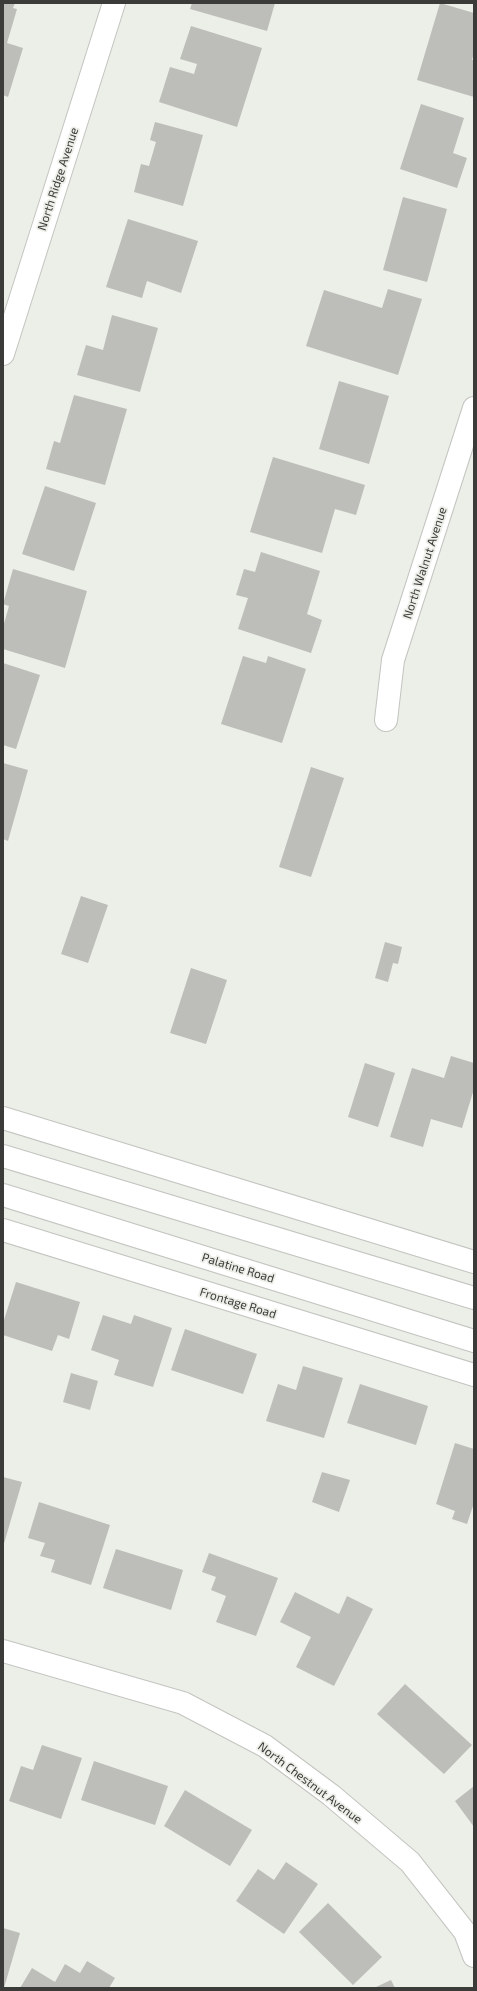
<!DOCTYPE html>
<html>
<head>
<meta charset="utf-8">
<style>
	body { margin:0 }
	#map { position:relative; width:477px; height:1991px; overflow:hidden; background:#eceee8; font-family:"Exo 2",sans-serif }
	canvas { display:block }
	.frame { position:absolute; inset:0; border:4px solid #3b3c3a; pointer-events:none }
</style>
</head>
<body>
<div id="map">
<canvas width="477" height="1991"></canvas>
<div class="frame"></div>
</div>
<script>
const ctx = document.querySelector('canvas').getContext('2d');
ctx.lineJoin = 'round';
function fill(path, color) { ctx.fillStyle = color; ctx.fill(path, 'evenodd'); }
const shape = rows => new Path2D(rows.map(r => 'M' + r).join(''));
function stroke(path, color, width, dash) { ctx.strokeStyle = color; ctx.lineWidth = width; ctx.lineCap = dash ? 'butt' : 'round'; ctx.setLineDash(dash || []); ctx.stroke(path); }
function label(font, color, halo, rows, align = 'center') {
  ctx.font = font + ' "Exo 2",sans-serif'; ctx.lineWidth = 3.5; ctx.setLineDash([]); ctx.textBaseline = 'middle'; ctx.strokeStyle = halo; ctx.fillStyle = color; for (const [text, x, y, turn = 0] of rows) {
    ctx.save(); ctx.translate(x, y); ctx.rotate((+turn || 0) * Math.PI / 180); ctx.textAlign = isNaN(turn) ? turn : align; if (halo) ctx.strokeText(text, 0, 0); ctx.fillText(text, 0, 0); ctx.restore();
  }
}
fill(shape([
	[3,3,15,3,13,8,17,9,7,43,23,48,8,97,3,95],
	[192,3,275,3,267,31,190,9],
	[440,3,474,13,474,53,472,60,474,60,474,97,417,80],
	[191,26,262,48,237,127,159,102,170,67,194,74,197,64,180,59],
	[421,104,464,118,453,153,467,158,457,188,400,169],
	[155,122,203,135,183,206,134,192,141,164,149,166,156,142,150,140],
	[403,197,447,209,427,282,383,270],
	[128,219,198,241,181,293,147,281,142,298,106,287],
	[388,289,422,299,398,375,306,346,324,290,382,308],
	[112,315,158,328,140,392,77,375,86,345,103,350],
	[339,381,389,396,369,464,319,449],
	[74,395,127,409,105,485,46,469,54,441,60,443],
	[273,457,365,485,356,515,335,509,322,553,250,532],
	[45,486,96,503,74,571,22,554],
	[261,552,320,571,307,614,322,620,311,653,238,629,248,598,236,595,244,569,255,572],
	[13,569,87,591,65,668,3,649,3,627,9,606,3,604],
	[243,656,266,663,268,656,306,669,282,743,221,724],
	[3,663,40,675,16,749,3,745],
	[3,763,28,770,8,841,3,839],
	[311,767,344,778,311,877,279,867],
	[81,896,108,905,88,963,61,954],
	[385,942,402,947,398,964,393,963,388,982,375,978],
	[191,968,227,980,206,1044,170,1033],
	[451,1056,474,1063,474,1089,462,1128,431,1119,423,1147,390,1137,412,1068,444,1078],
	[365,1063,395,1073,378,1127,348,1117],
	[16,1282,80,1302,69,1339,58,1335,52,1351,3,1335,3,1323],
	[103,1315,131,1324,134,1315,172,1328,153,1387,114,1375,119,1360,91,1350],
	[185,1329,257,1354,243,1394,171,1370],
	[303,1366,343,1378,324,1438,266,1421,278,1384,296,1390],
	[71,1373,98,1381,90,1410,63,1402],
	[360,1384,428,1406,416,1445,347,1423],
	[455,1443,474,1449,474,1503,467,1524,452,1519,455,1511,436,1504],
	[322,1472,350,1480,339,1512,312,1502],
	[3,1477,22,1482,3,1547],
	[39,1502,110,1525,91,1585,51,1572,55,1560,40,1556,45,1543,28,1538],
	[116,1549,183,1570,171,1610,103,1588],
	[209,1553,278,1578,256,1636,216,1622,226,1596,211,1590,216,1577,202,1572],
	[295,1592,339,1614,347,1596,373,1609,334,1686,296,1667,311,1637,280,1622],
	[405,1684,472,1745,444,1774,377,1714],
	[42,1745,82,1758,61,1819,9,1801,21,1766,33,1770],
	[94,1761,168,1786,155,1825,81,1800],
	[474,1786,474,1827,455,1801],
	[185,1790,252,1830,230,1866,164,1826],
	[286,1862,318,1884,284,1934,236,1901,258,1869,274,1880],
	[328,1903,382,1957,353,1985,299,1932],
	[3,1928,20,1933,4,1988,3,1988],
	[87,1961,115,1978,109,1988,20,1988,32,1968,55,1982,65,1964,80,1973],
	[391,1980,395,1988,374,1988]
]), '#bdbeb9');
const minor = shape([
	[3,354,114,3],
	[386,720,393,660,474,408],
	[3,1118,474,1262],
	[3,1230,474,1375],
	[3,1651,183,1703,265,1746,331,1795,410,1862,465,1932,474,1956]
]);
const highway = shape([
	[3,1156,474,1298],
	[3,1195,474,1341]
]);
stroke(minor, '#c3c5c0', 24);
stroke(highway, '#c3c5c0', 24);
stroke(minor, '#fff', 22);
stroke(highway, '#fff', 22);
label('12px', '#3b3c3a', '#eceee8', [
	["North Ridge Avenue",58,179,-72],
	["North Walnut Avenue",425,563,-72],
	["Palatine Road",238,1268,17],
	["Frontage Road",238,1303,17],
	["North Chestnut Avenue",310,1783,37]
]);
</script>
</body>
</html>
